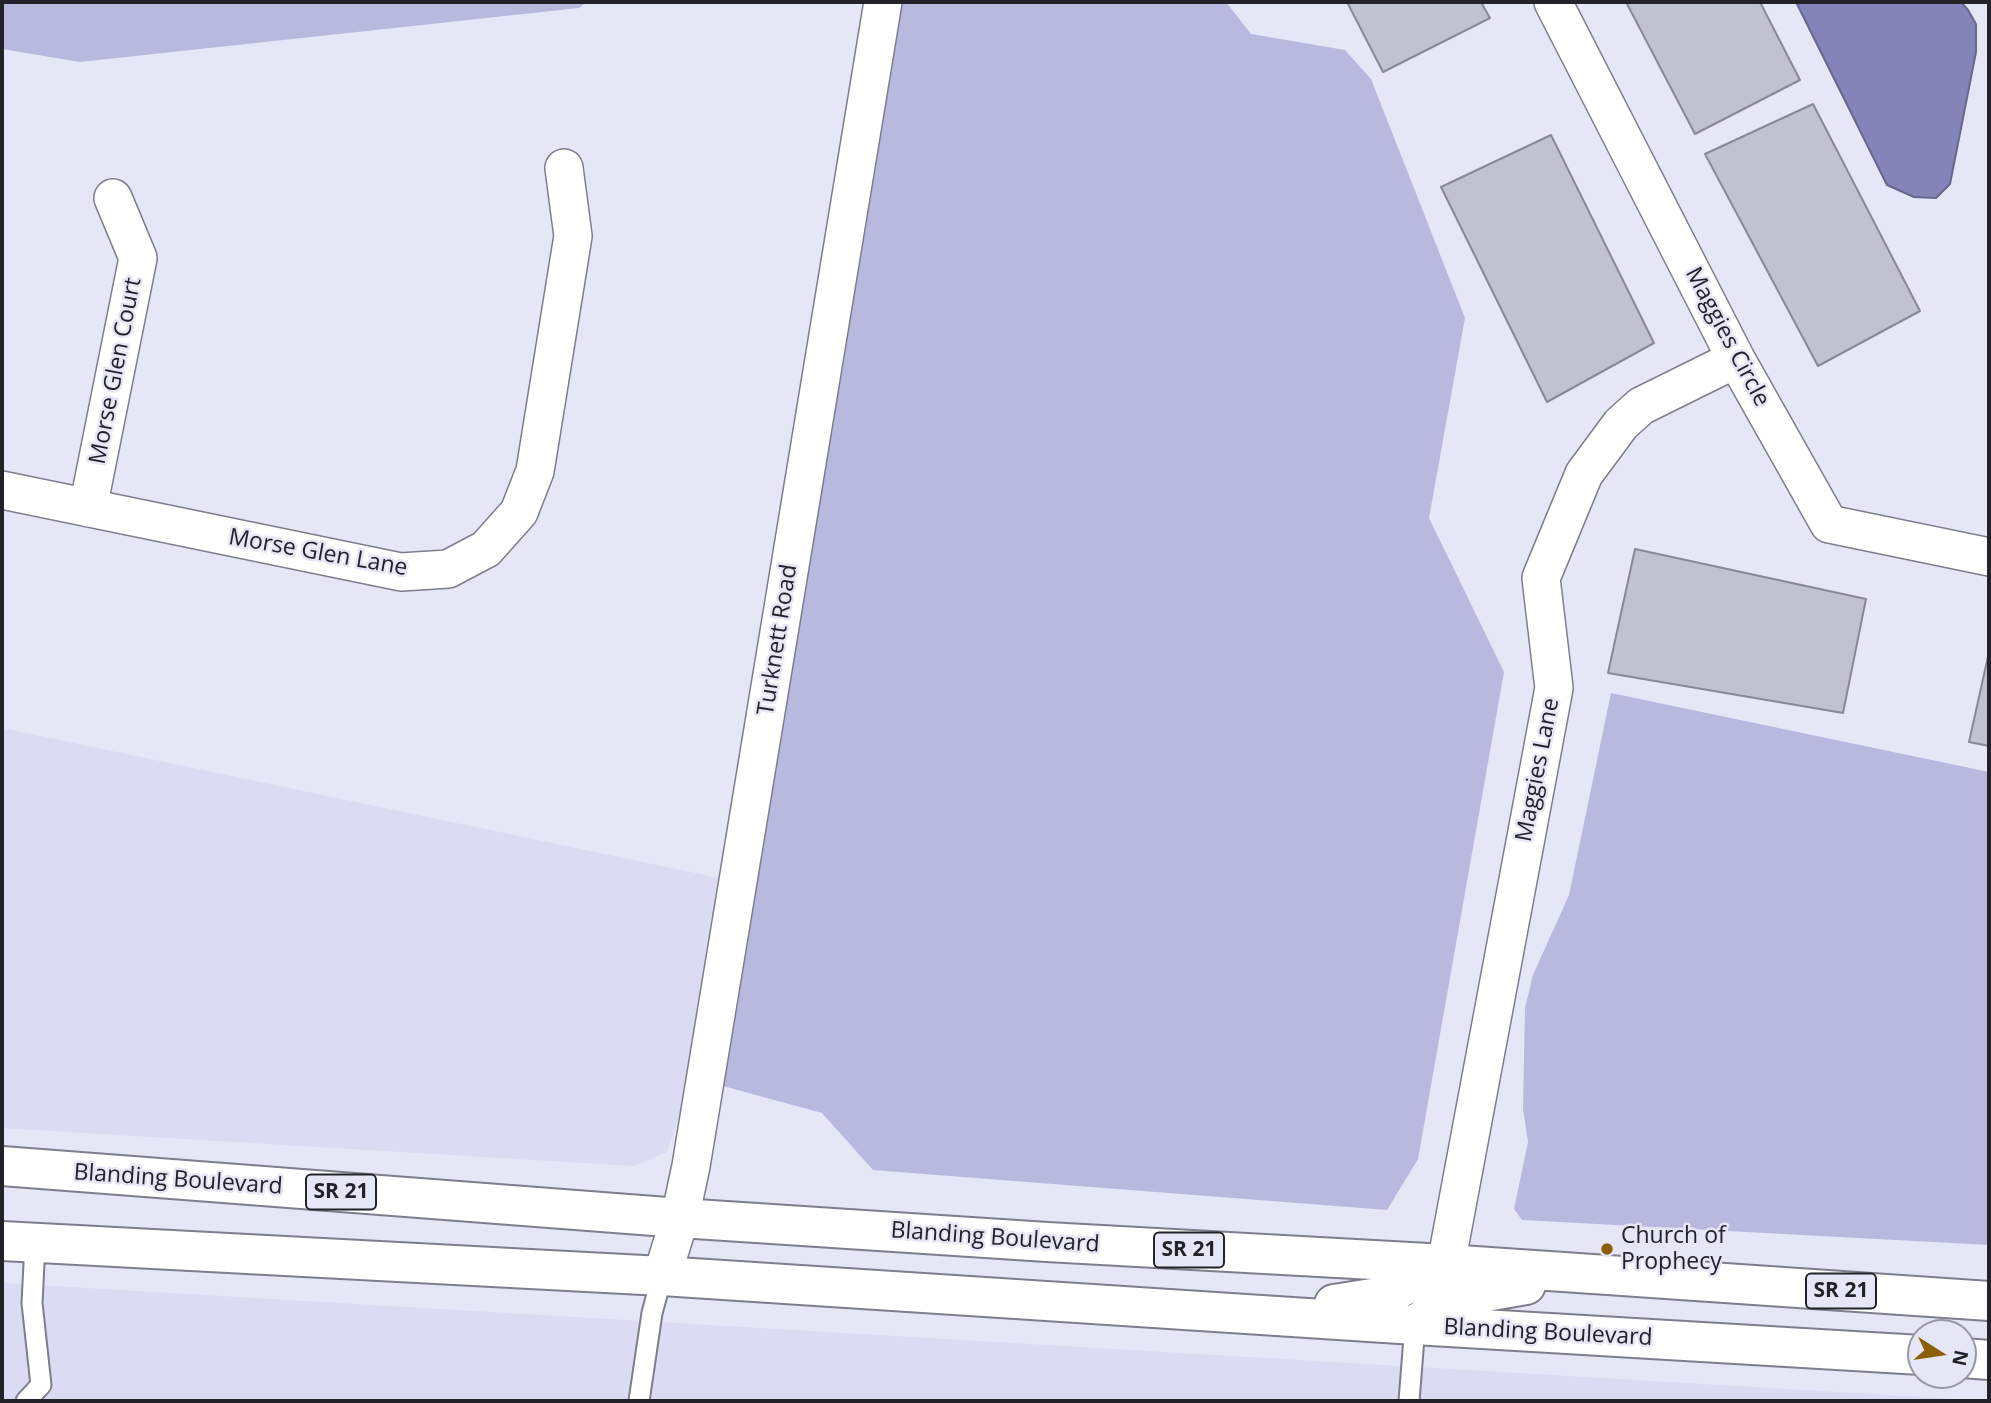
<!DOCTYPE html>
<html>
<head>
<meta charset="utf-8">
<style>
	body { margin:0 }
	#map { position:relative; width:1991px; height:1403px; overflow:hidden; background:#e5e6f6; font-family:"Open Sans",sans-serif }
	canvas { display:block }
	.frame { position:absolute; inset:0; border:4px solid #222228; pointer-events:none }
	.north { position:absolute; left:1907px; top:1319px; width:70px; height:70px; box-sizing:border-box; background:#e5e6f6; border:2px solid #9798a4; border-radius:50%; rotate:102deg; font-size:19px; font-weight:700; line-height:28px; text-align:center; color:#222228 }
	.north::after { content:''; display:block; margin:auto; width:24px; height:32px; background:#8d5e06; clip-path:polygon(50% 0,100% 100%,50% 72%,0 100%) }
</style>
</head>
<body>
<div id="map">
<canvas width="1991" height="1403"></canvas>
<div class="frame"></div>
<div class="north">N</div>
</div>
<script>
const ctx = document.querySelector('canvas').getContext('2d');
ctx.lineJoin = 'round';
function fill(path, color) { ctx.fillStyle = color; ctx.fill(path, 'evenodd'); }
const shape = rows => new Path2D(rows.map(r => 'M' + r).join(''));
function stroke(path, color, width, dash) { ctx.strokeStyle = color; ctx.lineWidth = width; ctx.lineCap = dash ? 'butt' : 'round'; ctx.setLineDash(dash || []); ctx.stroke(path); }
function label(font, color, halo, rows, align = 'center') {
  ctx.font = font + ' "Open Sans",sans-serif'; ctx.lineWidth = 5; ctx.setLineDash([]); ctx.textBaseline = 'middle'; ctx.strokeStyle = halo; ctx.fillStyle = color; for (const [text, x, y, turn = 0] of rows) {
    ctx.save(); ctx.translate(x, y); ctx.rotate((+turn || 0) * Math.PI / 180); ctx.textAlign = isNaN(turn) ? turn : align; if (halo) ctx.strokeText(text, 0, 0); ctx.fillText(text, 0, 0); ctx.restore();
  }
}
fill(shape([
	[2,728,724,879,687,1093,667,1152,634,1166,2,1128],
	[2,1283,1989,1401,2,1401]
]), '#dbdbf3');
fill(shape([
	[2,2,587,2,579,8,80,62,2,49],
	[901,2,1226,2,1251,34,1345,50,1371,79,1465,318,1429,518,1504,672,1418,1159,1387,1210,873,1170,822,1113,723,1086],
	[1611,693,1989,772,1989,1245,1522,1220,1514,1209,1528,1142,1523,1109,1525,1008,1533,975,1569,895]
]), '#b9b9e0');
const water = shape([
	[1796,2,1961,2,1968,10,1976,24,1976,52,1950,184,1936,198,1914,197,1887,185,1796,2]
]);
fill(water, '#8584b9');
stroke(water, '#67678e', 2);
const building = shape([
	[1347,2,1481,2,1490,18,1383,72,1347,2],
	[1626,2,1760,2,1800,80,1695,134,1626,2],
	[1813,104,1920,311,1818,366,1705,154,1813,104],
	[1551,135,1654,343,1547,402,1441,187,1551,135],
	[1635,549,1866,599,1843,713,1608,673,1635,549],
	[1989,652,1989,746,1969,742,1989,652]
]);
fill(building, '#c0c1d1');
stroke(building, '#888897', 2);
const service = shape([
	[26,1401,41,1385,32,1303,35,1244],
	[639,1401,652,1313,662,1276],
	[1409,1401,1415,1325]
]);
const minor = shape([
	[1553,2,1736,359,1829,524,1989,557],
	[2,490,401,572,448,569,486,549,519,512,535,471,573,236,564,168],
	[88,508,138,258,113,198],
	[1446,1264,1554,688,1541,578,1584,474,1621,424,1641,406,1736,359],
	[662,1276,680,1218,691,1166,883,2]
]);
const primary = shape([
	[2,1166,680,1218,1047,1242,1446,1264,1989,1301],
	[2,1241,662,1276,1415,1325,1921,1355],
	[1334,1304,1385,1296,1446,1264],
	[1415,1325,1439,1308,1468,1295,1526,1285],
	[1963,1358,1989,1360]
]);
stroke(service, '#7d7e8c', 23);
stroke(minor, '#7d7e8c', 40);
stroke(primary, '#7d7e8c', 42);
stroke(service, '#fff', 19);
stroke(minor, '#fff', 37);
stroke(primary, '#fff', 38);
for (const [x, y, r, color] of [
	[1607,1249,7,"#8d5e06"]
]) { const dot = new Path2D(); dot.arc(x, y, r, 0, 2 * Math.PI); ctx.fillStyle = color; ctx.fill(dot); stroke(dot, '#e5e6f6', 2.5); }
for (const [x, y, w] of [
	[341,1192,70],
	[1189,1250,70],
	[1841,1291,70]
]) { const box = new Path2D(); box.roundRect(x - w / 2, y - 17.5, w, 35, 5); ctx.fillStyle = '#e5e6f6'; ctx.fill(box); stroke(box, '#222228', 2); }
label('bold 21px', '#222228', null, [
	["SR 21",341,1192],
	["SR 21",1189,1250],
	["SR 21",1841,1291]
]);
label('23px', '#222228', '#e5e6f6', [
	["Maggies Circle",1727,337,62],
	["Morse Glen Court",116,371,-79],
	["Morse Glen Lane",318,553,10],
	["Turknett Road",778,640,-81],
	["Maggies Lane",1538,770,-79],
	["Blanding Boulevard",178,1180,4],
	["Blanding Boulevard",995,1238,4],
	["Blanding Boulevard",1548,1333,3]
]);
label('23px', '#222228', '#e5e6f6', [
	["Church of",1621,1236],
	["Prophecy",1621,1262]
], 'left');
</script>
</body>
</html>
